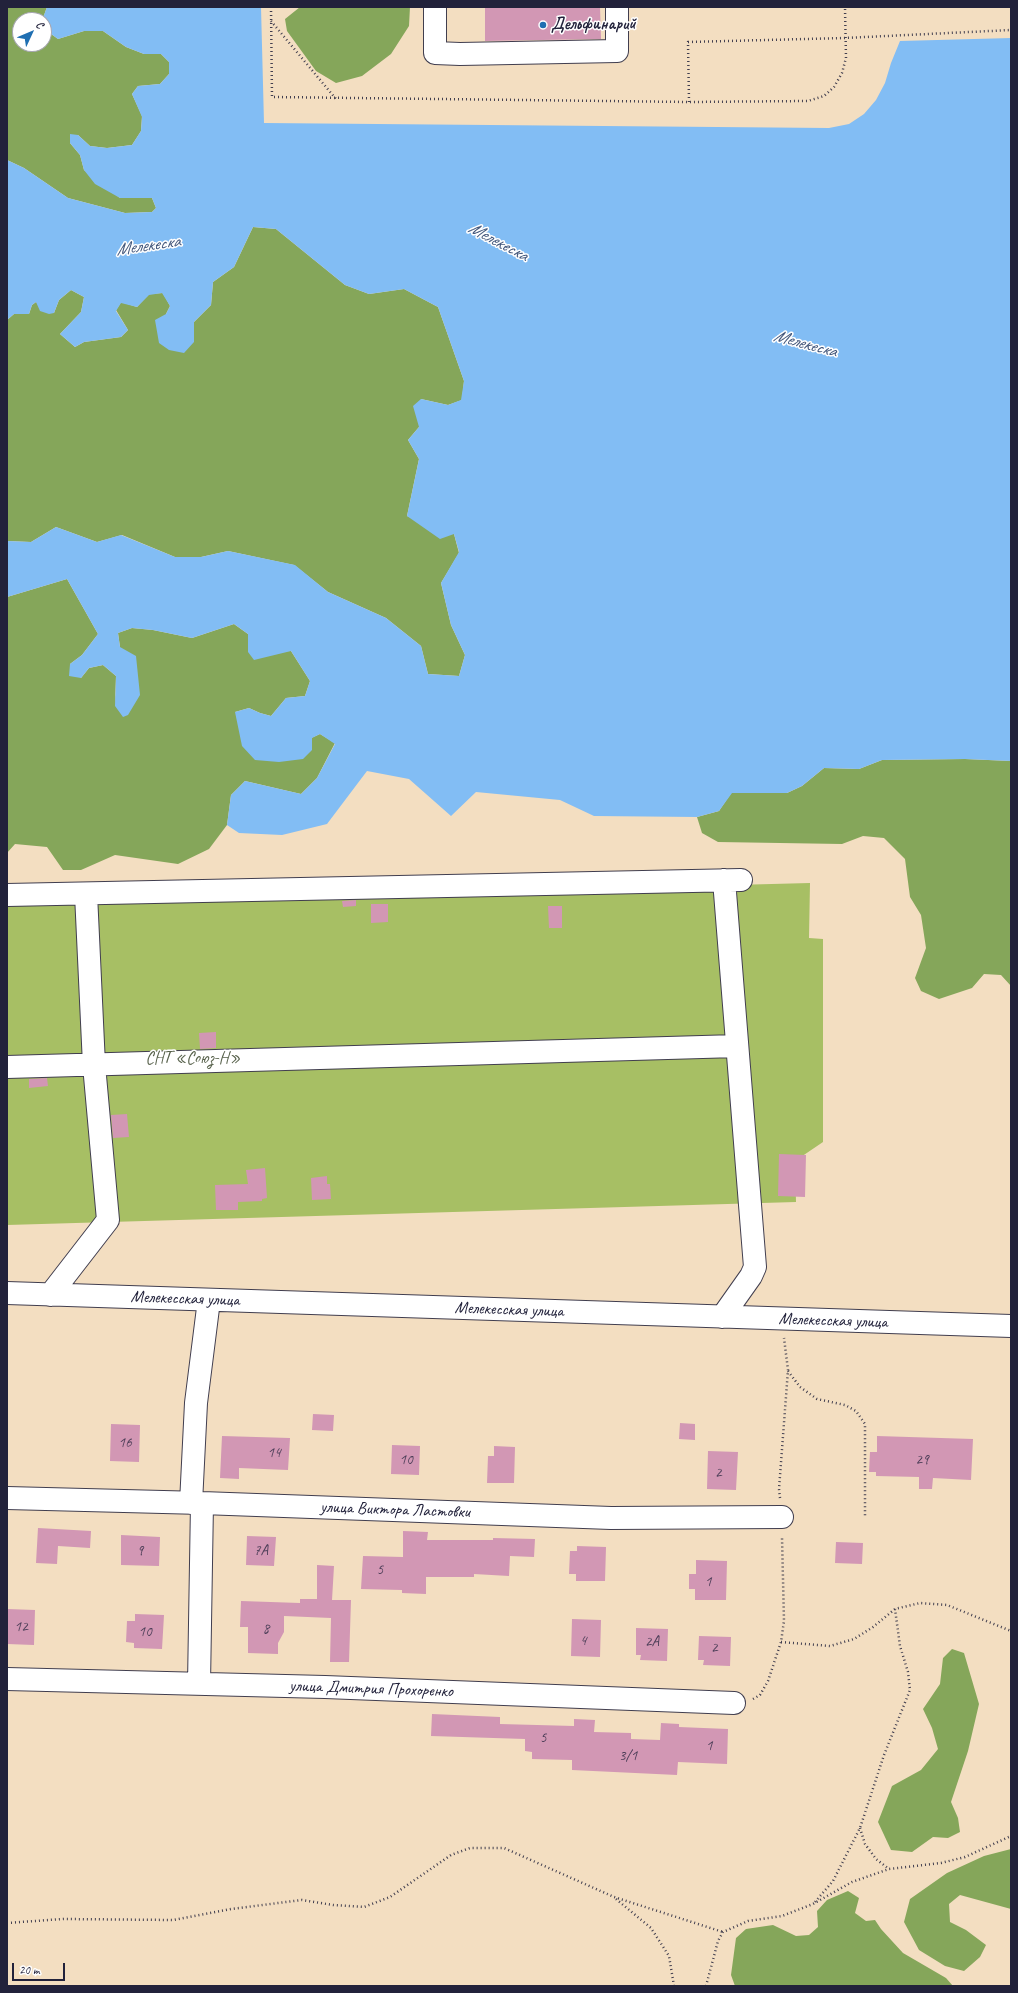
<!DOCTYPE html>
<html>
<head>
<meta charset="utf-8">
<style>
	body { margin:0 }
	#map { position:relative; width:1018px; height:1993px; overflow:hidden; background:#f3dec1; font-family:Caveat,sans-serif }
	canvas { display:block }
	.frame { position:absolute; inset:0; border:8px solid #22223b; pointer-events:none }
	.north { position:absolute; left:12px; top:12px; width:40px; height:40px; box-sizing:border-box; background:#fff; border:1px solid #a7a7b1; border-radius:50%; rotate:46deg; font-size:11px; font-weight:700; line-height:16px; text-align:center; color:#22223b }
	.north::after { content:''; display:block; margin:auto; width:14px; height:18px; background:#1f6fb2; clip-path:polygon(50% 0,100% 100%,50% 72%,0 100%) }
	.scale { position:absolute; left:12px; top:1963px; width:53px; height:18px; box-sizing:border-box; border:2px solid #22223b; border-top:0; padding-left:5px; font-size:12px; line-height:14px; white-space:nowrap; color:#22223b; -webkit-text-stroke:3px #fff; paint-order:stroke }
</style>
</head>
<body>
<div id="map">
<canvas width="1018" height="1993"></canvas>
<div class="frame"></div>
<div class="north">С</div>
<div class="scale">20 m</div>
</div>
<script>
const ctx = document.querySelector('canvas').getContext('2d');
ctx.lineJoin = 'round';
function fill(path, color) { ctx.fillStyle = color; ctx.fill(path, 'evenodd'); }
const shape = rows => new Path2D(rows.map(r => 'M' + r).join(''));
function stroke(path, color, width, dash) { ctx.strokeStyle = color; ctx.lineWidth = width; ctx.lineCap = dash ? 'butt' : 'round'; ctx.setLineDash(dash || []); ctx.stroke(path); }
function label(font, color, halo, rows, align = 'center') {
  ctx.font = font + ' Caveat,sans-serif'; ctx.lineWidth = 3; ctx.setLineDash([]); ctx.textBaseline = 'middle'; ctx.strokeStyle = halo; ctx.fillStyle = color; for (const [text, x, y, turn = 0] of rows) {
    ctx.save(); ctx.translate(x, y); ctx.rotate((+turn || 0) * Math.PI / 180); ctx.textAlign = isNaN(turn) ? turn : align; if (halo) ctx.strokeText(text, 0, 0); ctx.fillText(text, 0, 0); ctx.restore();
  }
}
fill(shape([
	[810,883,809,938,823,939,823,1142,795,1161,796,1202,7,1225,7,904]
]), '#a7bf64');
fill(shape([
	[7,7,47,7,43,18,44,20,20,20,20,44,44,44,44,21,47,31,58,39,84,31,103,31,126,47,144,54,161,54,169,62,169,74,160,84,138,86,132,94,142,116,141,131,132,145,107,148,90,146,78,135,70,143,80,155,84,170,120,198,152,198,156,208,152,212,125,213,68,198,24,168,7,160],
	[300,7,410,7,409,26,391,54,362,76,336,83,316,71,287,31,285,19],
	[253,227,276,229,345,285,369,294,404,289,438,307,464,381,462,400,448,405,421,399,419,427,408,440,419,459,407,516,454,534,459,553,441,583,451,625,465,655,459,676,428,674,421,646,386,618,328,592,294,565,228,551,201,557,175,557,122,535,97,542,56,527,31,542,7,541,7,320,14,314,29,314,32,305,36,302,54,313,59,300,71,290,84,297,81,312,60,334,75,347,84,342,121,337,128,330,116,310,121,302,137,307,149,294,163,293,170,306,166,314,194,342,194,322,211,305,213,282,234,267],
	[67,579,98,634,82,655,70,664,81,678,89,668,103,665,116,676,115,706,120,647,118,633,132,628,153,630,192,638,234,624,248,634,248,652,291,651,310,681,305,696,286,698,271,716,260,713,249,708,235,712,311,738,320,734,335,743,317,778,301,794,245,781,231,795,227,825,209,849,178,864,115,855,81,870,63,870,47,847,15,844,7,853,7,597],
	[965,759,1011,761,1011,986,1001,975,984,974,972,988,939,999,921,991,915,978,926,948,921,915,910,897,905,859,884,838,863,836,842,844,718,842,702,833,697,817,719,811,731,793,787,793,802,786,824,768,859,769,882,760],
	[952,1649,964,1653,979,1704,968,1751,951,1802,958,1818,960,1832,948,1838,933,1837,912,1852,891,1850,878,1822,892,1786,921,1770,938,1749,932,1728,923,1709,940,1684,943,1658],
	[1011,1849,1011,1909,960,1895,949,1904,950,1922,966,1930,986,1945,980,1957,964,1971,945,1966,919,1950,904,1922,910,1899,947,1873,984,1856],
	[848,1891,859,1898,855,1913,866,1921,875,1920,881,1929,903,1953,946,1978,953,1986,735,1986,731,1975,736,1938,746,1929,773,1925,796,1936,809,1935,818,1927,817,1911,827,1900]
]), '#85a65a');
fill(shape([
	[47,7,261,7,264,123,829,128,849,124,864,114,876,100,885,83,891,63,900,41,1011,38,1011,761,965,759,882,760,859,769,824,768,802,786,787,793,732,793,719,811,697,817,594,816,560,800,476,792,451,816,409,779,367,771,327,824,282,835,239,833,227,825,231,795,245,781,301,794,317,778,335,744,320,734,312,738,312,750,303,759,279,762,255,760,242,746,235,712,249,708,260,713,271,716,286,698,305,696,310,681,291,651,254,660,248,652,248,634,234,624,192,638,153,630,132,628,118,633,120,647,136,656,140,695,128,715,123,717,115,706,116,676,103,665,89,668,81,678,69,676,70,664,82,655,98,634,67,579,7,597,7,541,31,542,56,527,97,542,121,535,175,557,201,557,228,551,295,565,328,592,386,618,421,646,428,674,459,676,465,655,451,625,441,583,459,552,454,534,440,539,407,516,419,459,408,440,419,427,413,406,421,399,448,405,461,400,464,381,438,307,404,289,369,294,345,285,276,229,253,227,234,267,213,282,211,305,194,322,194,342,184,353,169,350,159,343,155,320,166,314,170,306,162,293,149,295,137,307,121,303,116,311,128,330,121,337,84,342,75,347,60,334,81,312,84,297,71,290,59,300,54,313,49,314,40,311,36,302,32,305,29,314,14,314,7,320,7,160,24,168,68,198,125,213,152,212,156,208,152,198,120,198,95,184,84,170,80,155,70,143,70,134,78,135,90,146,107,148,132,145,141,131,142,117,132,94,138,86,160,84,169,74,169,62,161,54,144,54,126,47,103,31,84,31,58,39,47,31,43,18]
]), '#82bdf4');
fill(shape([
	[485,7,600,7,601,39,485,41],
	[356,900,356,906,343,907,342,901],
	[371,904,388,904,388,922,371,923],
	[548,906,562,906,562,928,549,928],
	[216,1032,216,1048,200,1049,199,1033],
	[47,1078,48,1086,29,1088,29,1079],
	[127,1114,129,1137,113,1138,111,1115],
	[779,1154,806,1155,805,1197,778,1196],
	[265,1168,267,1198,262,1199,262,1201,238,1202,238,1210,216,1210,215,1185,248,1184,246,1170],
	[327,1176,327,1184,330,1184,331,1199,312,1200,311,1178],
	[313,1414,334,1415,333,1431,312,1430],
	[680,1423,695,1424,695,1440,679,1439],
	[111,1424,140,1425,139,1462,110,1461],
	[222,1436,290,1438,288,1470,239,1468,239,1479,220,1478],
	[877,1436,973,1439,971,1480,933,1478,932,1489,919,1489,919,1477,876,1476,876,1472,869,1472,870,1452,877,1452],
	[392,1445,420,1446,419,1475,391,1474],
	[494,1446,515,1447,514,1483,487,1483,488,1456,494,1456],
	[708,1451,738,1452,736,1490,707,1489],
	[38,1528,91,1531,90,1548,58,1546,57,1564,36,1563],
	[403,1531,428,1532,427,1540,493,1540,493,1538,535,1539,534,1557,510,1556,509,1576,474,1574,474,1577,426,1577,426,1594,402,1593,402,1590,361,1589,363,1556,403,1557],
	[121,1535,160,1537,159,1566,121,1565],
	[247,1536,276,1537,274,1566,246,1565],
	[836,1542,863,1543,862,1564,835,1563],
	[577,1546,606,1547,605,1581,576,1581,576,1574,569,1574,570,1551,577,1551],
	[696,1560,727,1561,726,1600,695,1600,695,1589,689,1589,689,1574,696,1574],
	[317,1565,334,1566,332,1600,351,1600,349,1662,330,1662,331,1618,284,1616,284,1632,278,1643,278,1654,248,1653,248,1627,240,1627,241,1601,300,1603,300,1599,317,1599],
	[7,1609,35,1610,34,1645,7,1644],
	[135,1614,164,1615,162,1649,134,1648,134,1643,126,1642,127,1621,135,1621],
	[572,1619,601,1620,600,1657,571,1656],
	[636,1628,668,1629,667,1661,640,1660,641,1655,636,1655],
	[699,1636,731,1637,730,1666,703,1665,704,1660,698,1660],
	[432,1714,500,1717,500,1724,574,1726,574,1719,595,1720,594,1732,631,1733,631,1739,660,1740,661,1723,679,1724,679,1727,728,1729,727,1764,678,1762,677,1775,572,1770,572,1760,532,1759,532,1752,525,1751,525,1739,431,1736]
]), '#d297b4');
const minor = shape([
	[435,7,435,53,460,54,617,51,617,7],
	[7,895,741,880],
	[7,1067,737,1046],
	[7,1293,1011,1326],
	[50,1295,108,1220,94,1065,86,894],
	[722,1317,751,1276,755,1267,724,880],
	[7,1498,202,1503,611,1518,782,1517],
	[191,1503,196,1403,209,1300],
	[7,1679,325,1687,734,1703],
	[199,1684,202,1503]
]);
stroke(minor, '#413e4f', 24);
stroke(shape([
	[271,7,272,97,689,102,808,101,824,96,834,87,842,73,846,58,845,7],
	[271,21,336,99],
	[689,102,688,42,845,38,1011,30],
	[788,1371,800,1387,817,1399,845,1405,856,1411,865,1424,865,1518],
	[780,1498,779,1489,788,1370,784,1338],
	[781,1642,830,1646,854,1639,873,1627,895,1609,920,1603,947,1605,1011,1631],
	[753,1699,760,1695,768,1681,781,1642,784,1621,782,1537],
	[860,1828,865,1844,876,1859,889,1869],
	[616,1899,651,1928,669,1956,674,1986],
	[815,1902,833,1881,860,1828,884,1755,910,1690,908,1672,900,1646,895,1609],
	[7,1923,63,1919,173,1920,231,1909,302,1900,333,1905,364,1907,390,1897,451,1855,470,1848,504,1848,614,1897,723,1932],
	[706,1986,718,1941,723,1932,748,1921,782,1916,813,1904,852,1882,889,1869,941,1863,965,1857,1011,1836]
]), '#413e4f', 2.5, [1, 3]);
stroke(minor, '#fff', 22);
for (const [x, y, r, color] of [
	[543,25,4,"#1f6fb2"]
]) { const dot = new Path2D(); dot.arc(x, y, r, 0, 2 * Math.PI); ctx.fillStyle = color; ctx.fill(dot); stroke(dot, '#fff', 1.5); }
label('15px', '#4e3f59', null, [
	["16",125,1443],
	["14",274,1453],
	["10",406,1460],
	["29",922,1460],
	["2",718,1473],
	["9",140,1551],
	["7А",261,1551],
	["5",380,1570],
	["1",708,1582],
	["12",21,1627],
	["8",266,1629],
	["10",145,1632],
	["4",583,1641],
	["2А",652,1642],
	["2",714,1648],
	["5",543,1738],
	["1",709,1746],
	["3/1",628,1756]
]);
label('bold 17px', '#22223b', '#fff', [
	["Дельфинарий",551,25]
], 'left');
label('17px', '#57614b', '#fff', [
	["СНТ «Союз-Н»",193,1059]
]);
label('17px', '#22223b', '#fff', [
	["Мелекесская улица",185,1299,2],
	["Мелекесская улица",509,1310,2],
	["Мелекесская улица",833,1321,2],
	["улица Виктора Ластовки",395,1510,2],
	["улица Дмитрия Прохоренко",371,1689,2]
]);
label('italic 18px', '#44587c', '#fff', [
	["Мелекеска",498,242,28],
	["Мелекеска",148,246,-8],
	["Мелекеска",805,344,15]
]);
</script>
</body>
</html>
